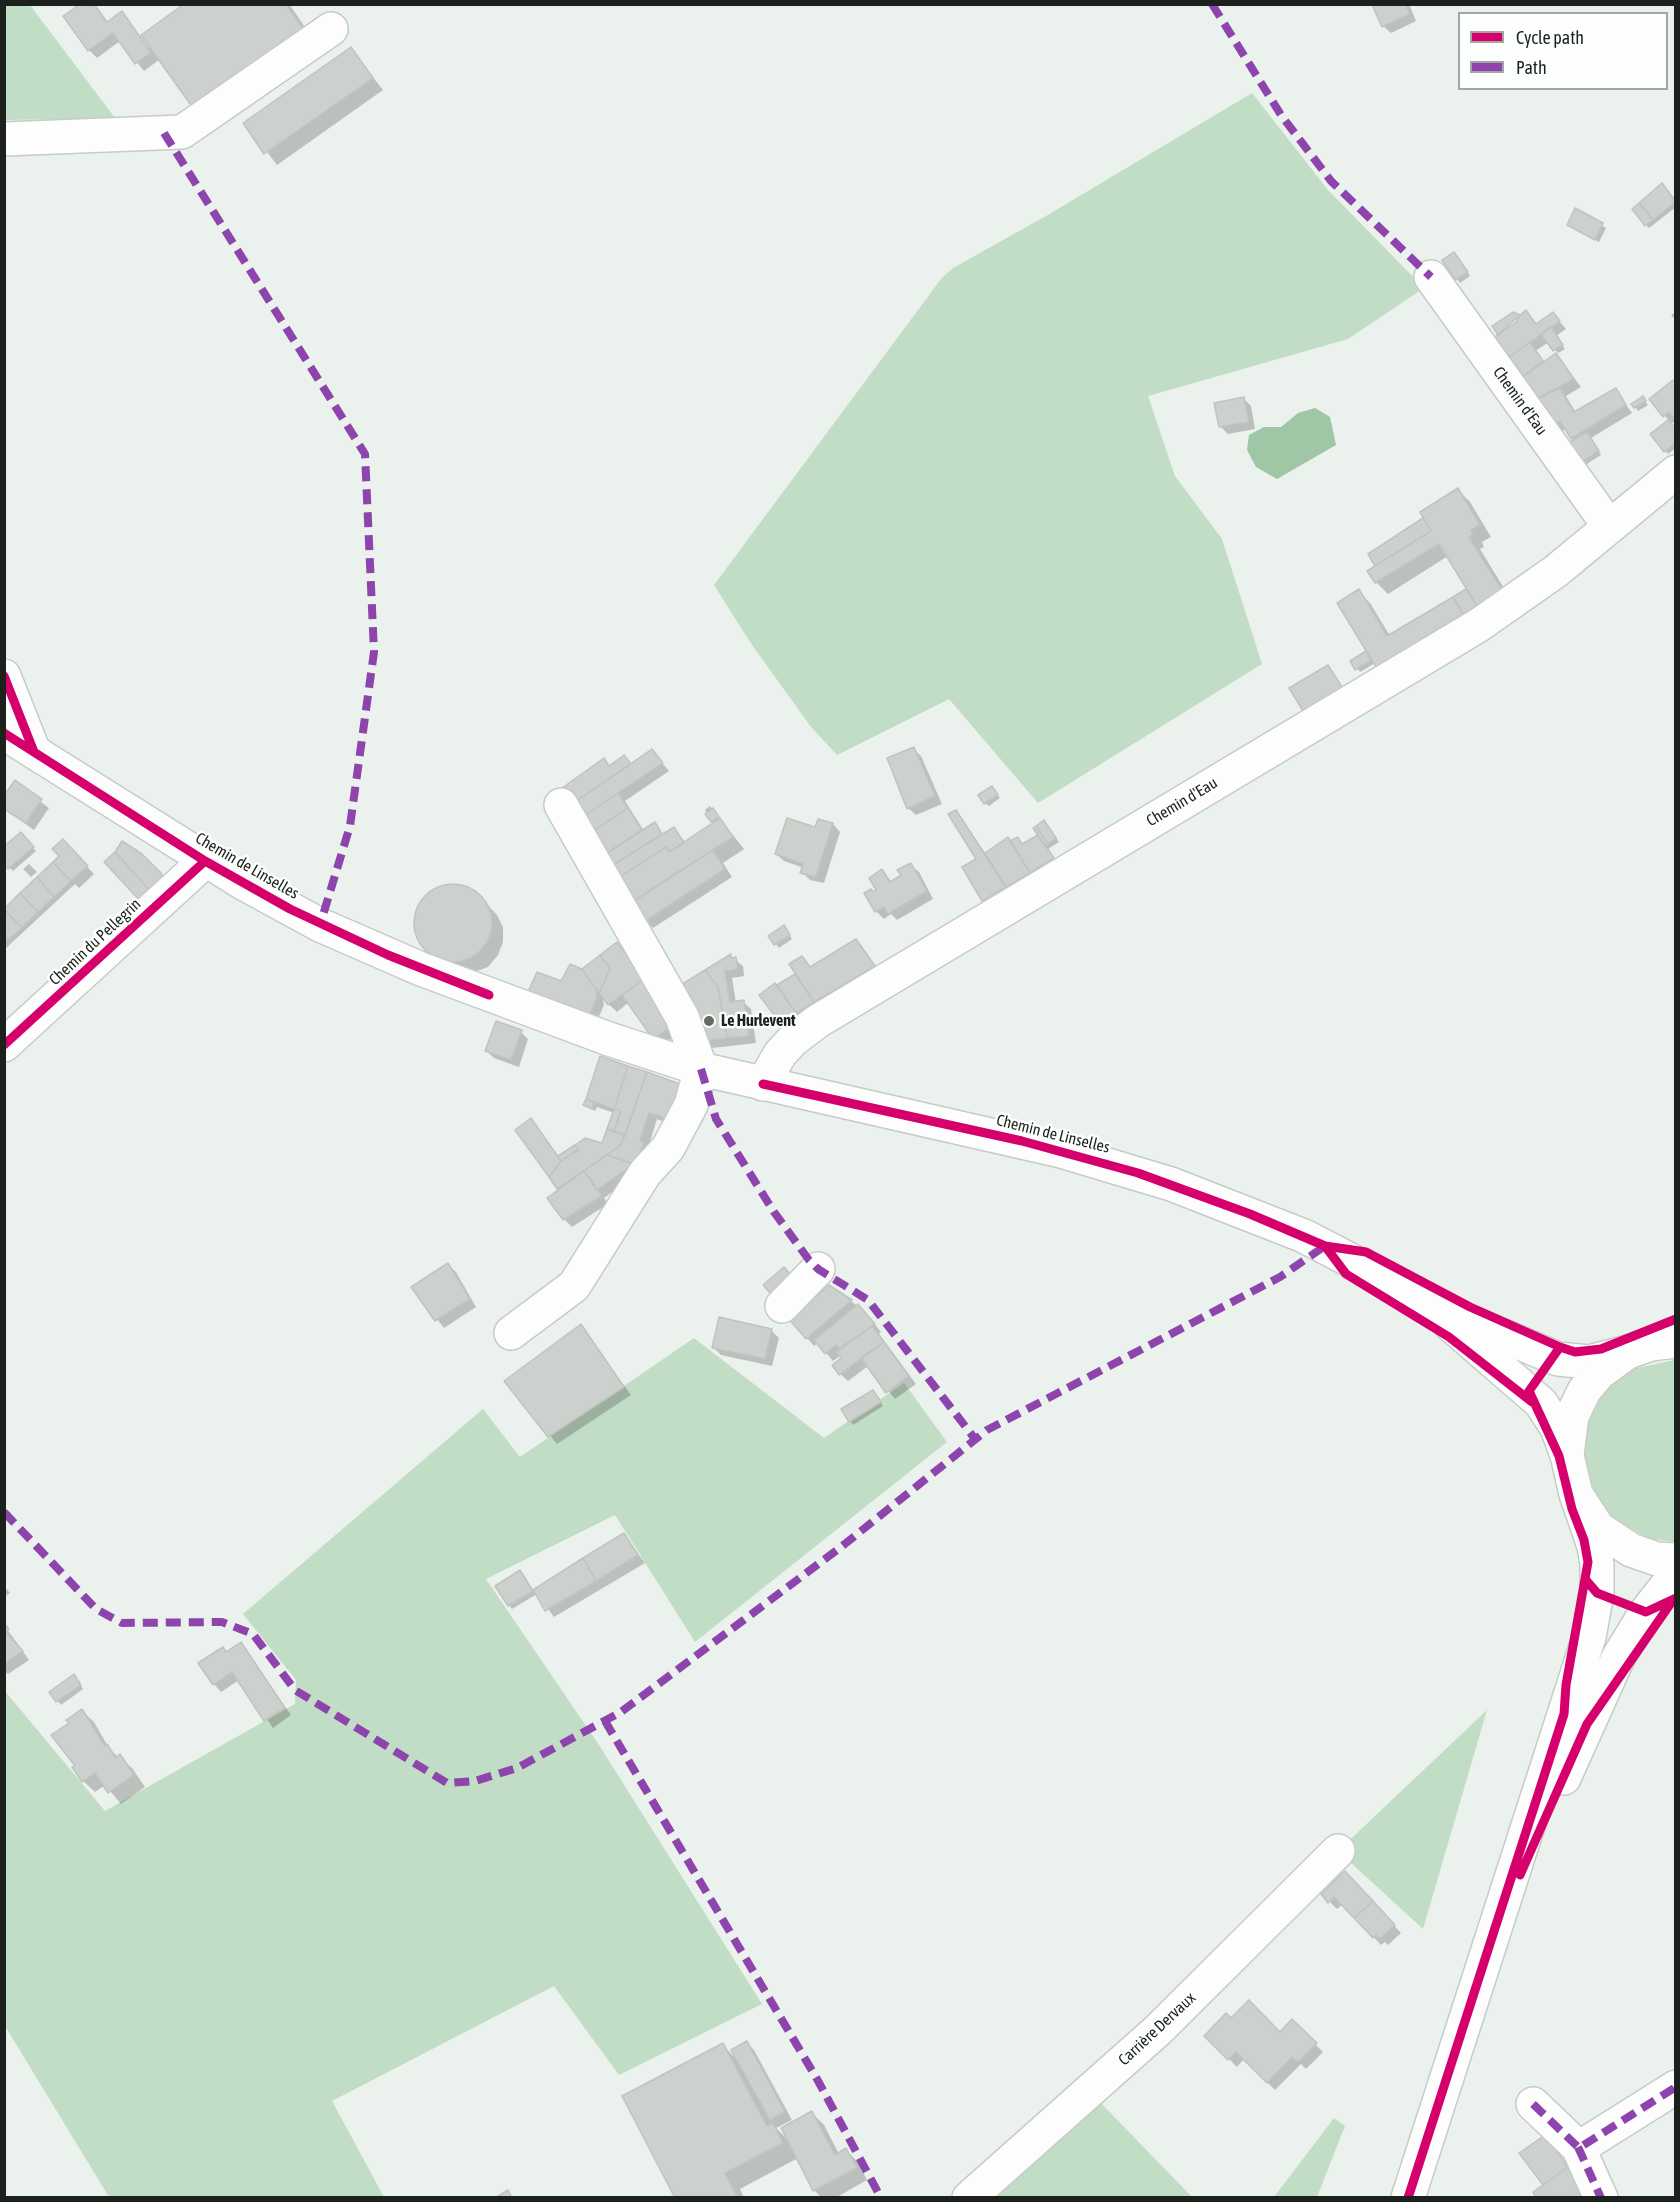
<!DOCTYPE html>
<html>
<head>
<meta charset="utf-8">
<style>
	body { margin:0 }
	#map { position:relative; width:1680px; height:2202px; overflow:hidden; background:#ebf1ec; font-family:"Asap Condensed",sans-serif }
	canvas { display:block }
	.frame { position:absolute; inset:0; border:6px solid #1d211d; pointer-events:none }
	.legend { position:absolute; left:1458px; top:12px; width:210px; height:78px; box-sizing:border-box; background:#fcfffc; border:2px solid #a3a6a3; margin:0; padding:8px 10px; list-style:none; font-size:18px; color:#1d211d }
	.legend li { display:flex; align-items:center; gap:12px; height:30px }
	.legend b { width:30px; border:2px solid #a3a6a3 }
</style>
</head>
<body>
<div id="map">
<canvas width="1680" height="2202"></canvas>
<div class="frame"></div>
<ul class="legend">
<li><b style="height:8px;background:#d6006c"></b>Cycle path</li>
<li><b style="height:8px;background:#8e44ad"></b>Path</li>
</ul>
</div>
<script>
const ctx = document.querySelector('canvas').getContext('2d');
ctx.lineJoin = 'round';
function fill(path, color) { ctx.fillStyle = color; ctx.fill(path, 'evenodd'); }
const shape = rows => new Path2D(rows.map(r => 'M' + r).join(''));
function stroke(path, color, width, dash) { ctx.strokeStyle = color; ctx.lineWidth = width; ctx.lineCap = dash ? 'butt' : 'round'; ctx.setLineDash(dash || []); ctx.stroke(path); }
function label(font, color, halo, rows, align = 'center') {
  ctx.font = font + ' "Asap Condensed",sans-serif'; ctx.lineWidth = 5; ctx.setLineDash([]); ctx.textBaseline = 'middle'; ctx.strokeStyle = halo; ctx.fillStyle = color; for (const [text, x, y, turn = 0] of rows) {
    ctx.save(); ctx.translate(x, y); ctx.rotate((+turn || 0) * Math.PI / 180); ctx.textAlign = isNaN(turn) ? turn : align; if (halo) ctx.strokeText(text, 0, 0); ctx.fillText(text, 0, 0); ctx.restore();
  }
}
fill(shape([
	[4,5,30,5,115,118,5,120],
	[1252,93,1328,190,1424,288,1348,339,1148,396,1175,476,1222,539,1262,664,1038,803,949,699,837,755,811,727,752,645,714,585,941,279,953,268,1046,216],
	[694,1338,824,1438,904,1383,947,1442,695,1642,615,1515,486,1579,599,1745,762,2004,619,2075,554,1986,332,2101,384,2197,109,2197,5,2026,4,1690,105,1811,295,1704,296,1680,243,1614,483,1409,520,1457],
	[1675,1360,1675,1542,1647,1538,1612,1517,1595,1496,1583,1457,1590,1417,1603,1393,1623,1375,1636,1368],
	[1487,1710,1423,1929,1338,1851],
	[1097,2099,1192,2197,987,2198],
	[1334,2118,1345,2126,1317,2197,1274,2197]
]), '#c2ddc6');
fill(shape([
	[1315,408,1330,417,1336,445,1277,479,1256,467,1247,450,1249,435,1264,427,1281,427,1298,413]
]), '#9fc6a5');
fill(shape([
	[94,4,108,23,122,13,148,48,186,4,289,4,318,46,160,59,144,71,120,41,97,58,89,50],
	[1377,4,1409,4,1416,21,1391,33,1383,26,1374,6],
	[351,49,383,90,277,165,245,123],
	[1666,189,1676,201,1676,207,1649,228,1646,225],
	[1576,210,1606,228,1599,242,1568,224],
	[1457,257,1470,276,1460,283,1457,279],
	[1676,312,1676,321,1671,315],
	[1526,313,1537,325,1553,314,1566,329,1556,336,1565,349,1558,353,1549,342,1535,351,1544,363,1556,355,1581,387,1566,396,1576,413,1615,390,1632,413,1591,438,1601,455,1582,467,1575,441,1567,428,1560,433,1522,377,1520,316],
	[1676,384,1676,421,1671,424,1676,430,1676,448,1668,454,1652,434,1669,421,1651,399],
	[1642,398,1648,405,1638,411,1633,404],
	[1244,399,1251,406,1255,429,1228,434,1220,426],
	[1458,490,1470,502,1491,537,1482,542,1484,547,1480,549,1513,603,1490,617,1477,604,1479,610,1389,678,1375,663,1360,672,1352,661,1366,653,1371,657,1358,591,1370,603,1390,636,1468,589,1448,556,1388,594,1376,582,1377,566,1370,555,1425,519],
	[1328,667,1348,695,1312,717,1304,710],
	[913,749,921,756,942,804,916,815,908,808],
	[652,751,669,771,625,801,644,831,655,824,664,835,674,829,686,843,714,824,705,810,710,806,744,849,723,863,732,877,653,928,645,921,564,788,604,760,610,767,632,765],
	[16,783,49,808,34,830,4,809],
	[992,788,1000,798,989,806,985,803],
	[956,812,986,854,1017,839,1024,845,1037,837,1048,825,1059,842,1048,849,1060,866,991,907,983,900,978,859],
	[819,821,833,824,840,832,824,883,810,880,802,872,804,868,784,861,776,854,816,829],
	[21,834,36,851,13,871,4,862],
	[63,841,94,874,79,888,75,884,4,950,4,909,61,856],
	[29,864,37,872,31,877,23,869],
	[911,865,919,872,933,899,897,920,891,914,884,919,876,911,874,893,878,891,882,871,892,882,903,876],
	[460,885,475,892,497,915,503,927,503,942,498,955,488,967,474,972,446,967,422,944,416,930,416,915,423,901,432,891,446,886],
	[787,931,792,939,779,948,770,936],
	[856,941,882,974,784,1025,781,1022,777,987,797,974,802,958,811,968],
	[617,944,682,1031,662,1045,629,1002,617,1012,603,999,604,1005,597,1021,538,999],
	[730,956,743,966,744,976,732,978,736,1003,743,1002,751,1009,756,1043,712,1048,704,1040,678,989],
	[521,1032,528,1039,519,1067,494,1058,487,1051],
	[601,1058,679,1085,675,1126,657,1119,641,1171,604,1198,608,1204,572,1227,564,1219,560,1190,517,1130,531,1120,559,1157,603,1145,614,1113,597,1107,595,1111,585,1105],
	[448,1265,456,1272,476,1307,444,1328,413,1288],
	[851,1301,866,1313,881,1332,879,1334,916,1384,895,1399,868,1366,848,1381,840,1374,843,1358,841,1355,833,1361,818,1343,814,1346,791,1319],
	[581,1326,631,1395,557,1444,506,1381],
	[771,1330,779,1338,772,1366,721,1355,713,1347],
	[876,1395,883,1406,853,1425,850,1421],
	[624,1535,645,1563,554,1617,537,1594,512,1609,509,1605,523,1576,533,1592],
	[4,1586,10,1593,4,1597],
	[4,1625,29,1660,8,1674,4,1671],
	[241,1643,291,1715,273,1728,239,1680,221,1692,214,1684,227,1653],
	[77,1679,83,1689,61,1705,51,1692],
	[82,1711,94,1722,110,1750,132,1768,145,1787,121,1804,105,1785,95,1792,83,1781,77,1766],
	[1353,1881,1401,1933,1388,1945,1385,1942,1381,1945,1343,1904,1337,1909,1323,1895],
	[1231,2020,1280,2034,1292,2021,1323,2052,1306,2069,1301,2064,1275,2090,1244,2059,1237,2067,1206,2036],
	[747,2043,754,2050,792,2120,776,2128,788,2140,812,2113,824,2125,839,2154,846,2150,858,2162,867,2180,835,2198,822,2198,814,2190,798,2158,740,2189,744,2198,677,2198,723,2045,737,2060]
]), '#0003');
const building = shape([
	[80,4,94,4,107,22,122,11,151,53,135,64,113,33,88,51,63,16,80,4],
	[184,4,286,4,304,30,193,108,141,35,184,4],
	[1406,4,1410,14,1382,27,1372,5,1406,4],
	[351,47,373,78,264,154,243,123,351,47],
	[1662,183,1676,202,1653,220,1639,203,1662,183],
	[1639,203,1653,220,1645,226,1632,209,1639,203],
	[1575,208,1603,223,1595,240,1567,225,1575,208],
	[1454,252,1468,272,1456,280,1442,260,1454,252],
	[1526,310,1536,324,1553,312,1560,321,1508,358,1495,337,1526,310],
	[1513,312,1520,315,1516,322,1498,335,1492,326,1513,312],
	[1551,327,1563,345,1553,351,1541,334,1551,327],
	[1530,342,1543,361,1521,378,1508,358,1530,342],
	[1556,353,1574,379,1535,400,1521,378,1556,353],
	[1673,380,1676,382,1676,421,1669,412,1663,417,1649,399,1673,380],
	[1560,388,1574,412,1616,388,1626,405,1571,439,1560,421,1551,426,1535,400,1560,388],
	[1643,396,1646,401,1634,408,1631,404,1643,396],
	[1244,397,1249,422,1219,427,1214,403,1244,397],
	[1668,420,1676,429,1676,443,1664,452,1650,434,1668,420],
	[1587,432,1599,451,1577,465,1565,445,1587,432],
	[1458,488,1480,525,1471,530,1473,535,1469,537,1502,590,1477,606,1439,544,1375,583,1367,571,1431,531,1420,512,1458,488],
	[1423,518,1431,531,1375,566,1368,554,1423,518],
	[1359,589,1387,636,1453,597,1463,614,1376,667,1337,603,1359,589],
	[1466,589,1477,606,1463,614,1453,597,1466,589],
	[1366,651,1371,660,1355,670,1350,661,1366,651],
	[1328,665,1342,687,1303,711,1289,688,1328,665],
	[914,747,935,796,907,809,887,758,914,747],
	[652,749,663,763,581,818,572,804,652,749],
	[624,755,631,764,572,804,562,788,604,758,609,766,624,755],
	[15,780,42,799,26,823,4,809,4,796,15,780],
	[992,786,998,795,984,804,978,795,992,786],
	[618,793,628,808,590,833,581,818,618,793],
	[628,808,642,830,604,855,590,833,628,808],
	[713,808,719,817,711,822,705,814,713,808],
	[956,810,1006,887,982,901,962,867,976,859,948,814,956,810],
	[720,818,733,837,632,902,618,878,666,847,669,852,720,818],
	[787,818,815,827,818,819,833,823,816,877,800,873,803,864,775,854,787,818],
	[1044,820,1056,838,1048,844,1036,826,1044,820],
	[655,822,662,834,610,867,604,855,655,822],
	[1036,826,1048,844,1045,846,1033,828,1036,826],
	[674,827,684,843,669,852,666,847,618,878,610,867,674,827],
	[21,832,34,847,8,869,4,864,4,846,21,832],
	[1038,835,1054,858,1030,873,1010,841,1018,837,1022,844,1038,835],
	[1008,837,1030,873,1006,887,985,853,1008,837],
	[63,839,88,866,71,881,53,862,59,856,52,849,63,839],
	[122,841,142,854,162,874,162,883,151,892,115,852,122,841],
	[713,850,725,869,644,922,632,902,713,850],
	[115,852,151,892,141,902,104,862,115,852],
	[53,862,71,881,54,897,37,877,53,862],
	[911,863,927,891,888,914,884,907,875,912,864,893,871,889,873,892,876,890,869,878,882,869,890,882,901,875,897,870,911,863],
	[37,877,54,897,38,912,20,893,37,877],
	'414 923a39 39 0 1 1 78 0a39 39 0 1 1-78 0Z',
	[20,893,38,912,22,928,4,909,20,893],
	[4,909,22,928,8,940,4,937,4,909],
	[784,925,790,935,774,945,768,936,784,925],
	[856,939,875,966,814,1002,789,964,802,956,810,967,856,939],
	[617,942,644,979,608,1005,599,993,610,969,600,955,617,942],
	[731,954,731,958,736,957,738,969,725,971,730,1002,744,1000,749,1036,727,1038,718,987,705,970,731,954],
	[600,955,610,969,599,993,582,969,600,955],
	[570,964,582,969,599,993,596,992,597,997,590,1015,528,992,537,972,561,981,570,964],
	[705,970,718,987,727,1038,703,1041,676,988,705,970],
	[795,974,814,1002,796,1013,777,985,795,974],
	[644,979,676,1023,653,1039,622,995,644,979],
	[775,983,796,1013,780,1023,759,995,775,983],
	[496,1021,522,1030,511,1060,485,1051,496,1021],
	[600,1056,628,1066,614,1109,586,1099,600,1056],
	[628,1066,647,1072,625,1135,614,1132,621,1111,614,1109,628,1066],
	[647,1072,680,1084,668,1119,649,1113,640,1141,644,1143,634,1164,607,1155,621,1145,647,1072],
	[586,1099,594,1102,592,1109,583,1105,586,1099],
	[614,1109,621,1111,614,1132,607,1129,614,1109],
	[531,1118,561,1161,549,1177,515,1130,531,1118],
	[607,1129,625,1135,621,1145,557,1189,549,1177,561,1161,578,1150,575,1145,585,1138,602,1143,607,1129],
	[575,1145,578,1150,561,1161,558,1156,575,1145],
	[607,1155,634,1164,597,1190,584,1171,607,1155],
	[584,1171,602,1196,563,1220,547,1198,584,1171],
	[448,1263,470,1299,435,1321,411,1287,448,1263],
	[784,1267,797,1282,776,1300,763,1285,784,1267],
	[829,1285,852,1300,806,1339,789,1319,829,1285],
	[858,1304,875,1324,839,1349,836,1345,825,1354,814,1340,858,1304],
	[719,1317,772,1329,765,1359,712,1348,719,1317],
	[581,1324,624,1387,548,1437,504,1381,581,1324],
	[872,1326,884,1342,839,1375,832,1365,841,1358,836,1352,872,1326],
	[884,1342,909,1376,886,1393,861,1358,884,1342],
	[873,1390,881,1402,849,1422,841,1409,873,1390],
	[624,1533,638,1555,596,1581,583,1558,624,1533],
	[583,1558,596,1581,545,1611,533,1590,583,1558],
	[520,1570,533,1591,508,1606,495,1586,520,1570],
	[4,1623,9,1629,6,1632,23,1651,4,1664,4,1623],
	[241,1642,285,1708,264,1721,232,1672,213,1685,198,1663,223,1647,226,1652,241,1642],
	[74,1674,81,1685,56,1702,49,1692,74,1674],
	[82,1709,105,1746,107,1744,116,1758,120,1754,134,1775,108,1793,95,1773,82,1782,72,1767,75,1766,51,1735,69,1723,66,1720,82,1709],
	[1345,1871,1373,1901,1354,1918,1334,1897,1328,1903,1321,1894,1345,1871],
	[1373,1901,1395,1925,1380,1939,1376,1935,1373,1938,1354,1918,1373,1901],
	[1249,2000,1280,2032,1292,2019,1317,2043,1298,2062,1292,2057,1267,2083,1236,2052,1228,2060,1204,2036,1226,2013,1231,2018,1249,2000],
	[747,2041,785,2112,770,2120,731,2050,747,2041],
	[723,2043,767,2126,773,2123,783,2143,725,2173,738,2198,675,2198,622,2096,723,2043],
	[812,2111,835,2155,846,2148,857,2168,813,2191,781,2128,812,2111],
	[1545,2135,1568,2167,1543,2185,1519,2153,1545,2135],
	[1568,2167,1589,2198,1536,2198,1533,2192,1568,2167],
	[508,2190,512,2198,495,2198,508,2190]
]);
fill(building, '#ccd1cd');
stroke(building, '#c0c4c0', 1.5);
const minor = shape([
	[4,139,182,132,331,29],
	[1431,277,1609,526],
	[4,676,34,752],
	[4,733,243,883,320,925,421,969,609,1039,701,1069,1061,1151,1171,1184,1304,1236,1461,1318,1558,1359,1589,1362,1628,1352],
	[4,1045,205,861],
	[763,1084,780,1054,793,1040,818,1021,1479,625,1556,571,1676,472],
	[782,1306,818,1269],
	[1451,1325,1541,1403,1557,1428,1567,1455],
	[511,1333,574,1286,645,1173,668,1148,691,1105,701,1069,682,1017,561,805],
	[1533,2104,1579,2148,1676,2087],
	[1578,2147,1601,2198],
	[969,2198,1158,2030,1338,1851]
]);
const major = shape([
	[1676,1341,1651,1344,1628,1352,1599,1373,1584,1391,1572,1416,1567,1455,1576,1494,1598,1528,1631,1550,1657,1559,1676,1560],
	[1564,1778,1618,1658,1646,1612,1676,1574],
	[1408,2198,1589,1637,1597,1593,1597,1565,1594,1546,1576,1494]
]);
stroke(minor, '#c7cbc7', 36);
stroke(major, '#c7cbc7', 36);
stroke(minor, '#fcfdfc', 33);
stroke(major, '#fcfdfc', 33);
stroke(shape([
	[1212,4,1281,115,1331,181,1431,277],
	[164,133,365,454,374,652,350,826,320,925],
	[701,1069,716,1119,774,1212,809,1260,818,1269,868,1300,975,1439],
	[4,1512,96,1609,122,1623,222,1622,253,1634,295,1690,447,1783,475,1781,517,1768,621,1712,841,1547,987,1430,1280,1277,1325,1246],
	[605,1721,817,2079,881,2198],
	[1533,2104,1579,2148,1676,2087],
	[1578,2147,1601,2198]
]), '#8e44ad', 8, [15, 8]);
stroke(shape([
	[4,676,34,752],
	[4,733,205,861,290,909,388,955,489,995],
	[4,1045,205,861],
	[763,1084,1022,1141,1138,1173,1250,1214,1325,1246,1366,1252,1470,1307,1560,1347],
	[1325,1246,1346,1274,1449,1337,1532,1402],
	[1676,1319,1601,1349,1575,1352,1560,1347,1529,1391,1559,1456,1572,1509,1584,1540,1588,1562,1585,1579,1597,1593,1646,1612,1676,1598],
	[1520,1875,1587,1724,1673,1600],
	[1408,2198,1564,1714,1566,1685,1585,1579]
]), '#d6006c', 9);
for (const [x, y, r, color] of [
	[709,1021,6,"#656a65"]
]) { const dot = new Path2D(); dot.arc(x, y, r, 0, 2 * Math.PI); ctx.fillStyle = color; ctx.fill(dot); stroke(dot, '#fcfffc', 2); }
label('16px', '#1d211d', '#fcfffc', [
	["Chemin d'Eau",1520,401,54],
	["Chemin d'Eau",1182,802,-31],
	["Chemin de Linselles",247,866,30],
	["Chemin du Pellegrin",95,942,-43],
	["Chemin de Linselles",1053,1134,14],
	["Carrière Dervaux",1157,2029,-43]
]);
label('bold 16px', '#1d211d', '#fcfffc', [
	["Le Hurlevent",721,1021]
], 'left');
</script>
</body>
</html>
